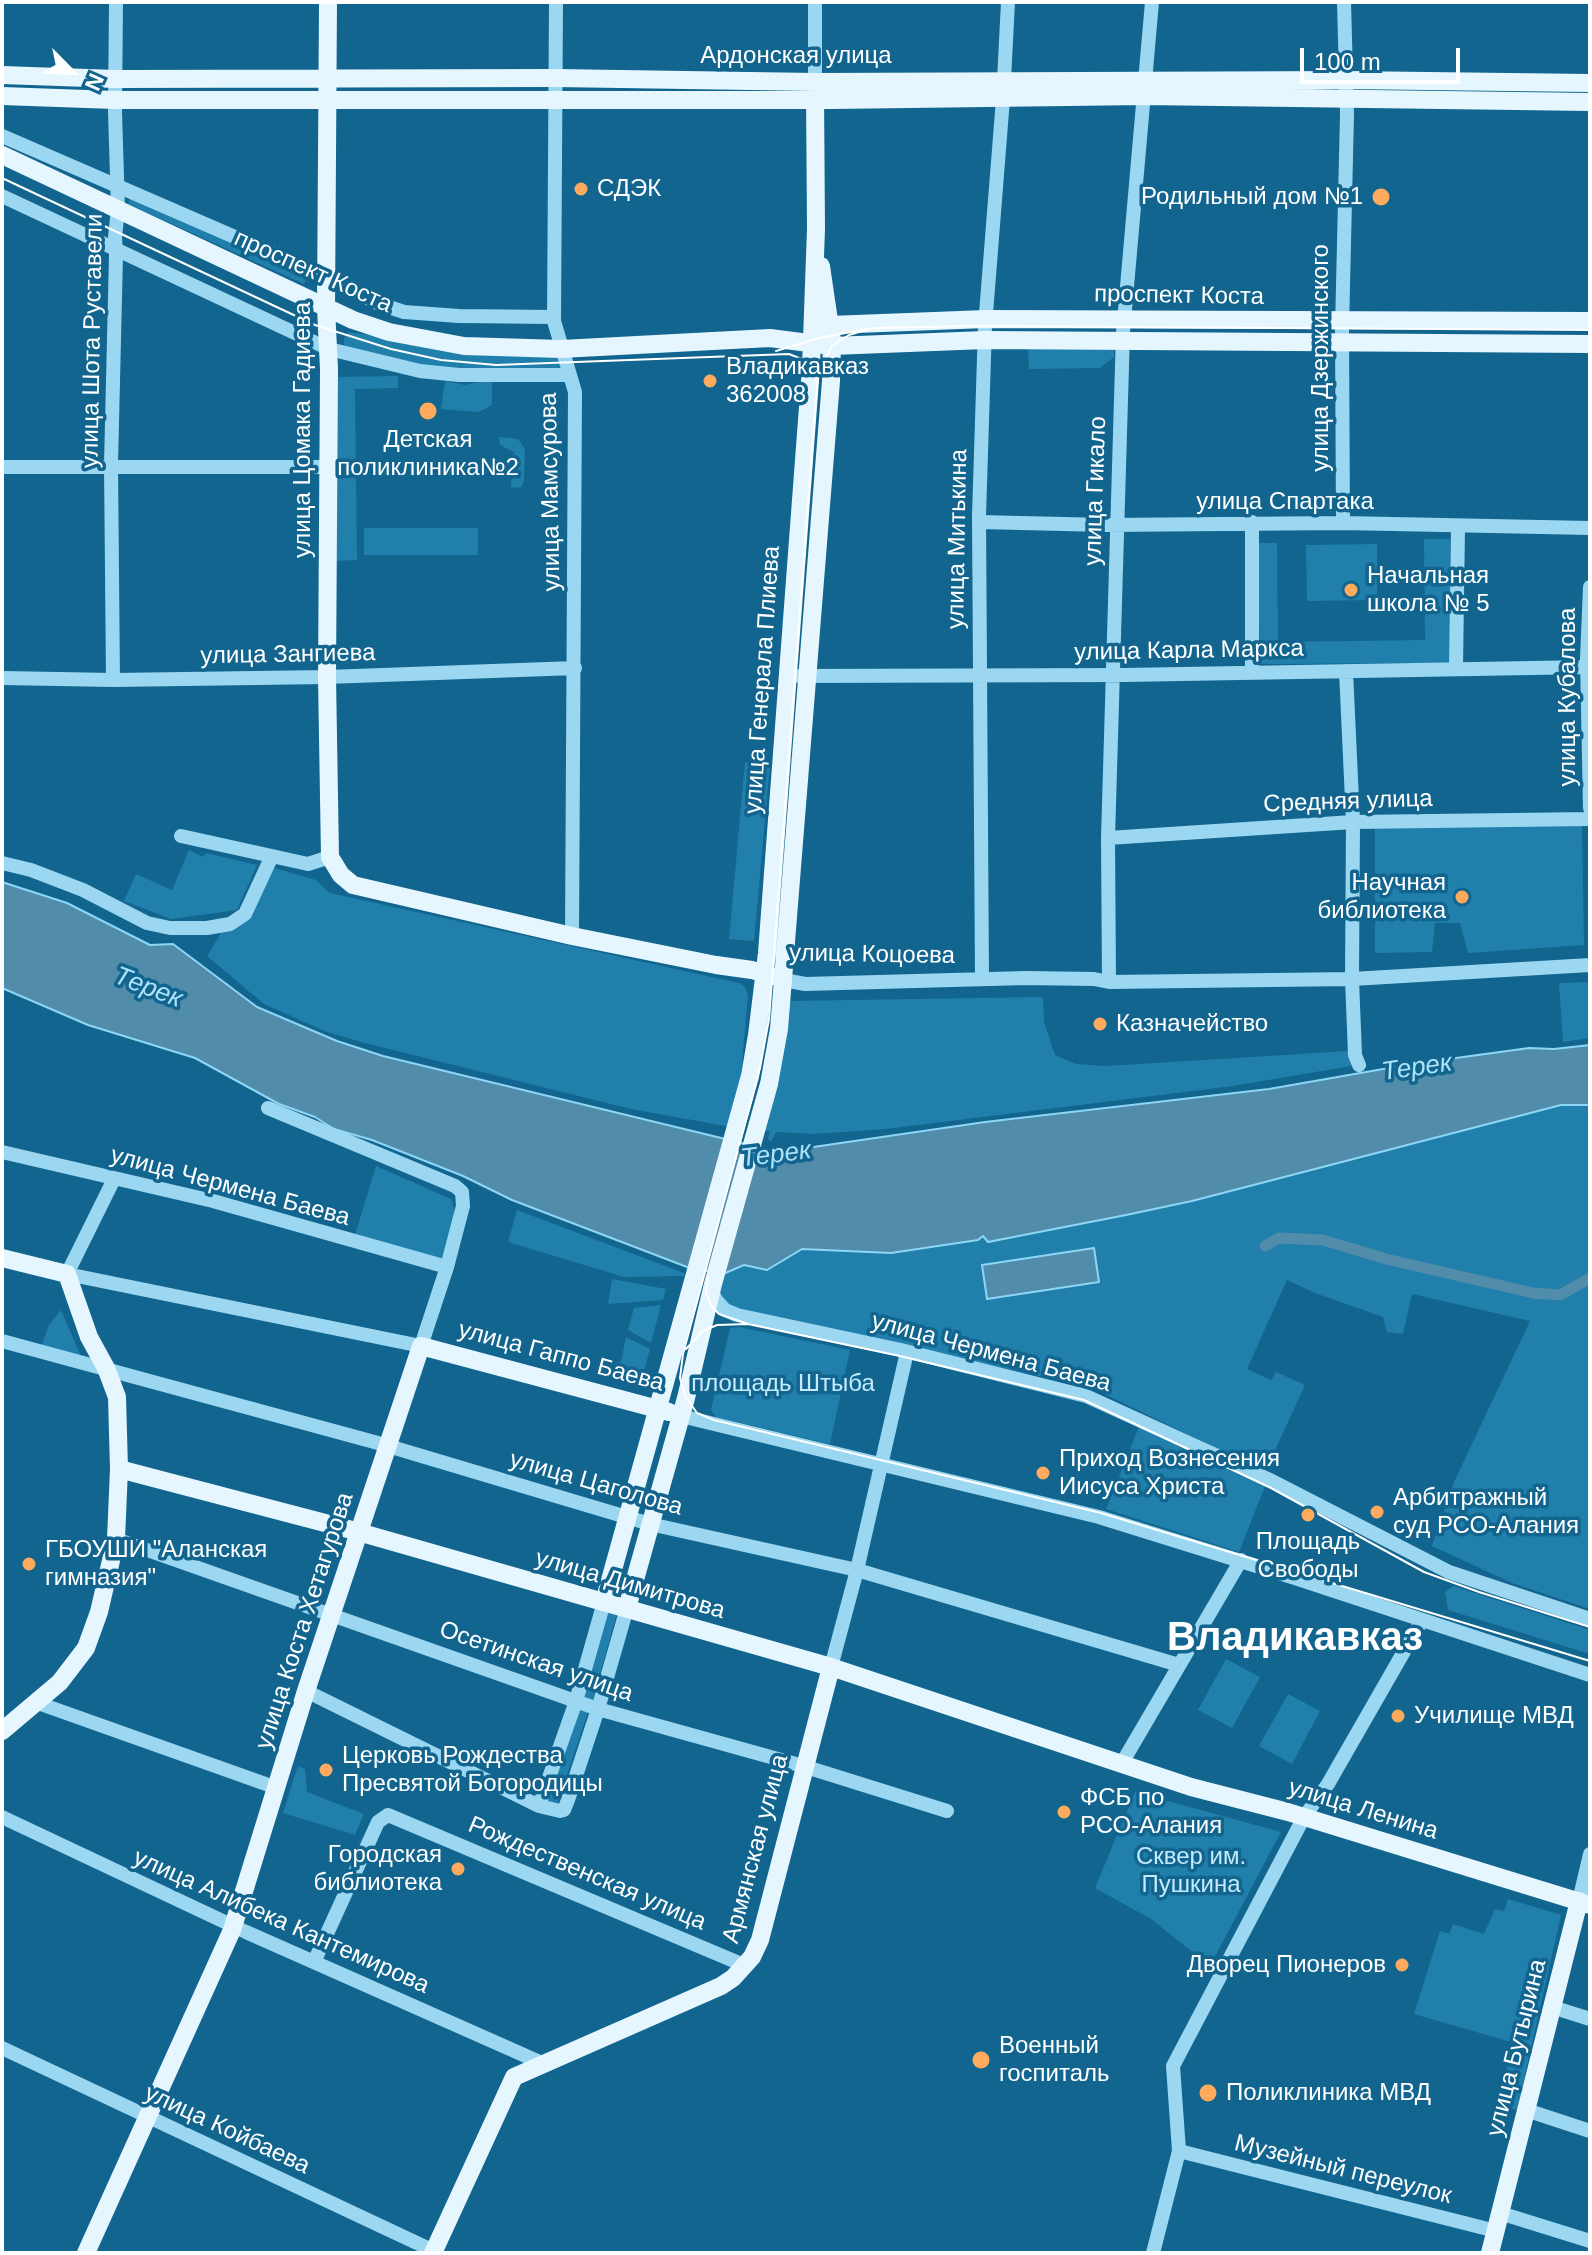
<!DOCTYPE html>
<html>
<head>
<meta charset="utf-8">
<style>
	body { margin:0 }
	#map { position:relative; width:1592px; height:2255px; overflow:hidden; background:#12658e; font-family:Arial,sans-serif }
	canvas { display:block }
	.frame { position:absolute; inset:0; border:4px solid #fff; pointer-events:none }
	.north { position:absolute; left:32px; top:32px; width:80px; height:80px; -webkit-text-stroke:6px #12658e; paint-order:stroke; rotate:114deg; font-size:22px; font-weight:700; line-height:32px; text-align:center; color:#fff }
	.north::after { content:''; display:block; margin:auto; width:28px; height:36px; background:#fff; clip-path:polygon(50% 0,100% 100%,50% 72%,0 100%) }
	.scale { position:absolute; left:1300px; top:48px; width:160px; height:36px; box-sizing:border-box; border:4px solid #fff; border-top:0; padding-left:10px; font-size:24px; line-height:28px; white-space:nowrap; color:#fff; -webkit-text-stroke:6px #12658e; paint-order:stroke }
</style>
</head>
<body>
<div id="map">
<canvas width="1592" height="2255"></canvas>
<div class="frame"></div>
<div class="north">N</div>
<div class="scale">100 m</div>
</div>
<script>
const ctx = document.querySelector('canvas').getContext('2d');
ctx.lineJoin = 'round';
function fill(path, color) { ctx.fillStyle = color; ctx.fill(path, 'evenodd'); }
const shape = rows => new Path2D(rows.map(r => 'M' + r).join(''));
function stroke(path, color, width, dash) { ctx.strokeStyle = color; ctx.lineWidth = width; ctx.lineCap = dash ? 'butt' : 'round'; ctx.setLineDash(dash || []); ctx.stroke(path); }
function label(font, color, halo, rows, align = 'center') {
  ctx.font = font + ' Arial,sans-serif'; ctx.lineWidth = 7; ctx.setLineDash([]); ctx.textBaseline = 'middle'; ctx.strokeStyle = halo; ctx.fillStyle = color; for (const [text, x, y, turn = 0] of rows) {
    ctx.save(); ctx.translate(x, y); ctx.rotate((+turn || 0) * Math.PI / 180); ctx.textAlign = isNaN(turn) ? turn : align; if (halo) ctx.strokeText(text, 0, 0); ctx.fillText(text, 0, 0); ctx.restore();
  }
}
fill(shape([
	[131,194,309,273,304,284,128,204],
	[348,332,547,355,562,359,563,372,473,372,411,363,344,346,344,339],
	[1028,344,1114,345,1114,357,1100,368,1029,369],
	[398,376,398,388,355,389,357,560,336,561,335,377],
	[486,380,492,382,492,405,479,412,441,409,445,381,465,385],
	[499,437,518,439,525,449,524,479,522,487,511,488,514,452,500,445],
	[364,528,478,528,478,555,364,555],
	[1424,539,1450,539,1451,663,1260,664,1257,543,1277,543,1278,642,1425,640],
	[1377,544,1377,600,1307,601,1306,545],
	[745,762,770,764,754,941,729,939],
	[1582,826,1584,945,1468,953,1460,923,1435,923,1432,952,1375,953,1375,827],
	[189,850,203,857,206,853,257,865,237,910,171,919,124,901,136,874,172,890],
	[271,867,316,880,330,893,739,983,745,987,748,996,741,1074,731,1127,631,1109,361,1042,327,1032,264,1004,207,956,221,933,252,910],
	[1590,982,1590,1038,1563,1042,1559,983],
	[1043,997,1044,1022,1055,1055,1076,1064,1106,1066,1349,1051,1351,1066,1233,1086,886,1129,812,1134,776,1132,771,1142,768,1139,770,1131,760,1131,788,1001],
	[1561,1105,1590,1105,1590,1609,1512,1583,1432,1546,1454,1482,1530,1321,1412,1294,1403,1334,1387,1332,1383,1317,1315,1293,1287,1280,1247,1369,1271,1380,1276,1372,1305,1385,1265,1472,1090,1387,744,1311,729,1305,717,1295,723,1274,744,1265,767,1269,802,1249,891,1253,984,1236,988,1242,1192,1201],
	[376,1166,451,1199,456,1216,444,1262,354,1238],
	[517,1210,684,1273,685,1276,624,1277,508,1242],
	[612,1279,666,1289,663,1300,608,1304],
	[661,1305,651,1343,628,1330,634,1308],
	[61,1310,80,1354,87,1364,41,1347,49,1325],
	[739,1327,850,1350,830,1444,716,1417,711,1410,730,1328],
	[626,1337,650,1349,643,1374,632,1380,610,1374,608,1364,621,1362],
	[1139,1427,1265,1486,1239,1552,1106,1509],
	[1453,1586,1590,1630,1590,1654,1448,1610,1445,1592],
	[608,1611,617,1613,592,1702,582,1700],
	[1226,1659,1260,1677,1232,1728,1198,1710],
	[1288,1694,1320,1711,1292,1764,1259,1746],
	[580,1706,589,1709,556,1808,547,1805],
	[298,1766,305,1769,307,1792,364,1814,355,1835,283,1813],
	[1135,1792,1281,1832,1210,1966,1151,1919,1095,1888],
	[1508,1899,1561,1915,1517,2110,1500,2105,1511,2042,1414,2014,1440,1931,1449,1934,1453,1924,1484,1934,1495,1909,1504,1911]
]), '#217fac');
const water = shape([
	[2,882,67,903,150,945,173,944,257,1007,337,1041,383,1056,779,1152,985,1122,1269,1089,1423,1062,1427,1068,1433,1067,1434,1061,1529,1048,1554,1049,1590,1045,1590,1105,1561,1105,1192,1201,1126,1215,988,1242,983,1236,978,1240,891,1253,802,1249,767,1270,744,1265,723,1274,687,1267,512,1200,463,1176,372,1140,334,1129,315,1117,279,1104,195,1058,88,1025,2,988,2,882],
	[1094,1248,1099,1282,987,1299,982,1265,1094,1248]
]);
fill(water, '#518caa');
stroke(water, '#8ed6f5', 2);
stroke(shape([
	[1265,1246,1279,1238,1323,1240,1386,1259,1533,1293,1560,1295,1590,1278]
]), '#518caa', 11);
stroke(shape([
	[556,2,554,321,575,392,572,936],
	[815,2,815,82],
	[1004,80,1008,2],
	[2,136,327,277,377,303,404,312,459,316,554,317],
	[2,196,329,349,420,371,459,375,569,375],
	[2,467,328,467],
	[979,522,1106,525,1343,523,1590,528],
	[1343,523,1342,329,1347,114,1344,2],
	[1590,587,1587,659,1590,808],
	[1456,668,1458,527],
	[1346,671,1353,822,1352,979,1355,1055,1359,1065],
	[1252,672,1252,522],
	[799,676,1124,675,1590,667],
	[2,678,113,680,327,677,575,668],
	[113,680,111,465,116,255,115,237,118,209,115,112,116,2],
	[181,836,308,864,330,857],
	[1108,838,1353,822,1590,819],
	[2,863,31,870,83,890,147,923,170,928,207,928,230,924,245,914,271,858],
	[982,979,979,516,985,326,1003,99],
	[784,980,805,984,1026,978,1094,979,1109,982,1352,979,1590,965],
	[1109,982,1108,838,1123,332,1152,2],
	[2,1152,213,1201,447,1267],
	[114,1179,67,1274,421,1346,447,1267,463,1206,462,1192,455,1186,268,1108],
	[711,1290,716,1300,725,1310,737,1315,901,1350,1086,1396,1268,1479,1449,1572,1590,1619],
	[2,1341,378,1443,650,1524,857,1570,1179,1665],
	[681,1416,1099,1517,1295,1578,1590,1675],
	[116,1539,598,1709,803,1766,947,1811],
	[831,1667,857,1570,907,1352],
	[306,1691,539,1806,560,1811,564,1810,568,1800,598,1709,627,1608],
	[35,1702,277,1788],
	[1122,1763,1241,1560],
	[539,1806,576,1701,604,1602],
	[2,1817,246,1932,544,2064],
	[1579,1901,1590,1854],
	[314,1962,378,1822,388,1815,746,1966],
	[1552,2007,1590,2019],
	[2,2048,434,2251],
	[1526,2110,1590,2131],
	[1179,2151,1496,2231],
	[1500,2213,1590,2241],
	[1153,2253,1179,2151,1173,2066,1304,1817,1328,1784,1422,1620]
]), '#9cd7f2', 14);
stroke(shape([
	[328,2,326,308,329,369,327,677,330,857,341,875,353,885,572,936,716,965,752,970,772,976],
	[2,75,116,79,556,78,815,82,1347,80,1590,83],
	[2,96,115,100,831,100,1145,96,1590,102],
	[2,155,353,320,389,332,464,346,561,349,770,338,832,346,985,340,1590,344],
	[819,328,830,325,986,319,1590,321],
	[2,1258,67,1274,89,1337,106,1368,117,1397,119,1469,116,1539,99,1612,86,1648,60,1682,2,1731],
	[119,1469,348,1529,831,1667,1191,1787,1288,1812,1590,1905],
	[604,1602,750,1076,757,1035,767,953,811,367,816,229,815,91],
	[627,1608,686,1398,713,1284,769,1084,779,1029,831,381,832,341,821,266],
	[86,2253,232,1930,306,1691,421,1346,669,1412],
	[433,2253,514,2077,721,1986,733,1978,752,1957,760,1940,831,1667],
	[1490,2253,1579,1901]
]), '#e6f6ff', 18);
stroke(shape([
	[2,178,315,325,391,349,441,360,496,365,789,354,804,360,818,382],
	[872,328,849,335,832,346,818,374,769,1019,760,1068,683,1354,680,1378,685,1396,697,1413,714,1420,1101,1513,1590,1661],
	[776,351,819,338,872,328,977,326,1590,330],
	[708,1277,706,1293,712,1307,719,1314,748,1324],
	[686,1349,703,1331,717,1325,748,1324,900,1356,1084,1400,1271,1488,1424,1572,1479,1592,1590,1627]
]), '#fff', 2);
for (const [x, y, r, color] of [
	[581,189,8,"#ffaa5c"],
	[1381,197,10,"#ffaa5c"],
	[710,381,8,"#ffaa5c"],
	[428,411,10,"#ffaa5c"],
	[1351,590,8,"#ffaa5c"],
	[1462,897,8,"#ffaa5c"],
	[1100,1024,8,"#ffaa5c"],
	[1043,1473,8,"#ffaa5c"],
	[1377,1512,8,"#ffaa5c"],
	[1308,1515,8,"#ffaa5c"],
	[29,1564,8,"#ffaa5c"],
	[1398,1716,8,"#ffaa5c"],
	[326,1770,8,"#ffaa5c"],
	[1064,1812,8,"#ffaa5c"],
	[458,1869,8,"#ffaa5c"],
	[1402,1965,8,"#ffaa5c"],
	[981,2060,10,"#ffaa5c"],
	[1208,2093,10,"#ffaa5c"]
]) { const dot = new Path2D(); dot.arc(x, y, r, 0, 2 * Math.PI); ctx.fillStyle = color; ctx.fill(dot); stroke(dot, '#12658e', 3); }
label('24px', '#fff', '#12658e', [
	["Ардонская улица",796,56],
	["проспект Коста",313,272,24],
	["проспект Коста",1179,296,1],
	["улица Шота Руставели",93,341,-89],
	["улица Дзержинского",1321,358,-90],
	["улица Цомака Гадиева",303,430,-90],
	["улица Гикало",1096,491,-88],
	["улица Мамсурова",551,492,-91],
	["улица Спартака",1285,502],
	["улица Митькина",958,539,-89],
	["улица Карла Маркса",1189,651,-1],
	["улица Зангиева",288,655,-1],
	["улица Генерала Плиева",763,680,-86],
	["улица Кубалова",1568,697,-90],
	["Средняя улица",1348,802,-2],
	["улица Коцоева",872,955,1],
	["улица Чермена Баева",230,1187,15],
	["улица Чермена Баева",991,1353,15],
	["улица Гаппо Баева",561,1357,15],
	["улица Цаголова",596,1484,16],
	["улица Димитрова",630,1585,16],
	["улица Коста Хетагурова",305,1621,-72],
	["Осетинская улица",536,1662,19],
	["улица Ленина",1363,1810,17],
	["Армянская улица",756,1849,-75],
	["Рождественская улица",587,1874,23],
	["улица Алибека Кантемирова",281,1922,24],
	["улица Бутырина",1517,2048,-76],
	["улица Койбаева",227,2130,25],
	["Музейный переулок",1343,2170,14]
]);
label('24px', '#fff', '#12658e', [
	["СДЭК",597,189],
	["Родильный дом №1",1363,197,"right"],
	["Владикавказ",726,367],
	["362008",726,395],
	["Детская",428,440,"center"],
	["поликлиника№2",428,468,"center"],
	["Начальная",1367,576],
	["школа № 5",1367,604],
	["Научная",1446,883,"right"],
	["библиотека",1446,911,"right"],
	["Казначейство",1116,1024],
	["Приход Вознесения",1059,1459],
	["Иисуса Христа",1059,1487],
	["Арбитражный",1393,1498],
	["суд РСО-Алания",1393,1526],
	["Площадь",1308,1542,"center"],
	["Свободы",1308,1570,"center"],
	["ГБОУШИ \"Аланская",45,1550],
	["гимназия\"",45,1578],
	["Училище МВД",1414,1716],
	["Церковь Рождества",342,1756],
	["Пресвятой Богородицы",342,1784],
	["ФСБ по",1080,1798],
	["РСО-Алания",1080,1826],
	["Городская",442,1855,"right"],
	["библиотека",442,1883,"right"],
	["Дворец Пионеров",1386,1965,"right"],
	["Военный",999,2046],
	["госпиталь",999,2074],
	["Поликлиника МВД",1226,2093]
], 'left');
label('24px', '#c3eafd', '#12658e', [
	["площадь Штыба",783,1384],
	["Сквер им.",1191,1857],
	["Пушкина",1191,1885]
]);
label('italic 26px', '#ace2f9', '#12658e', [
	["Терек",148,988,21],
	["Терек",1417,1068,-8],
	["Терек",776,1155,-7]
]);
label('bold 40px', '#fff', '#12658e', [
	["Владикавказ",1295,1639]
]);
</script>
</body>
</html>
